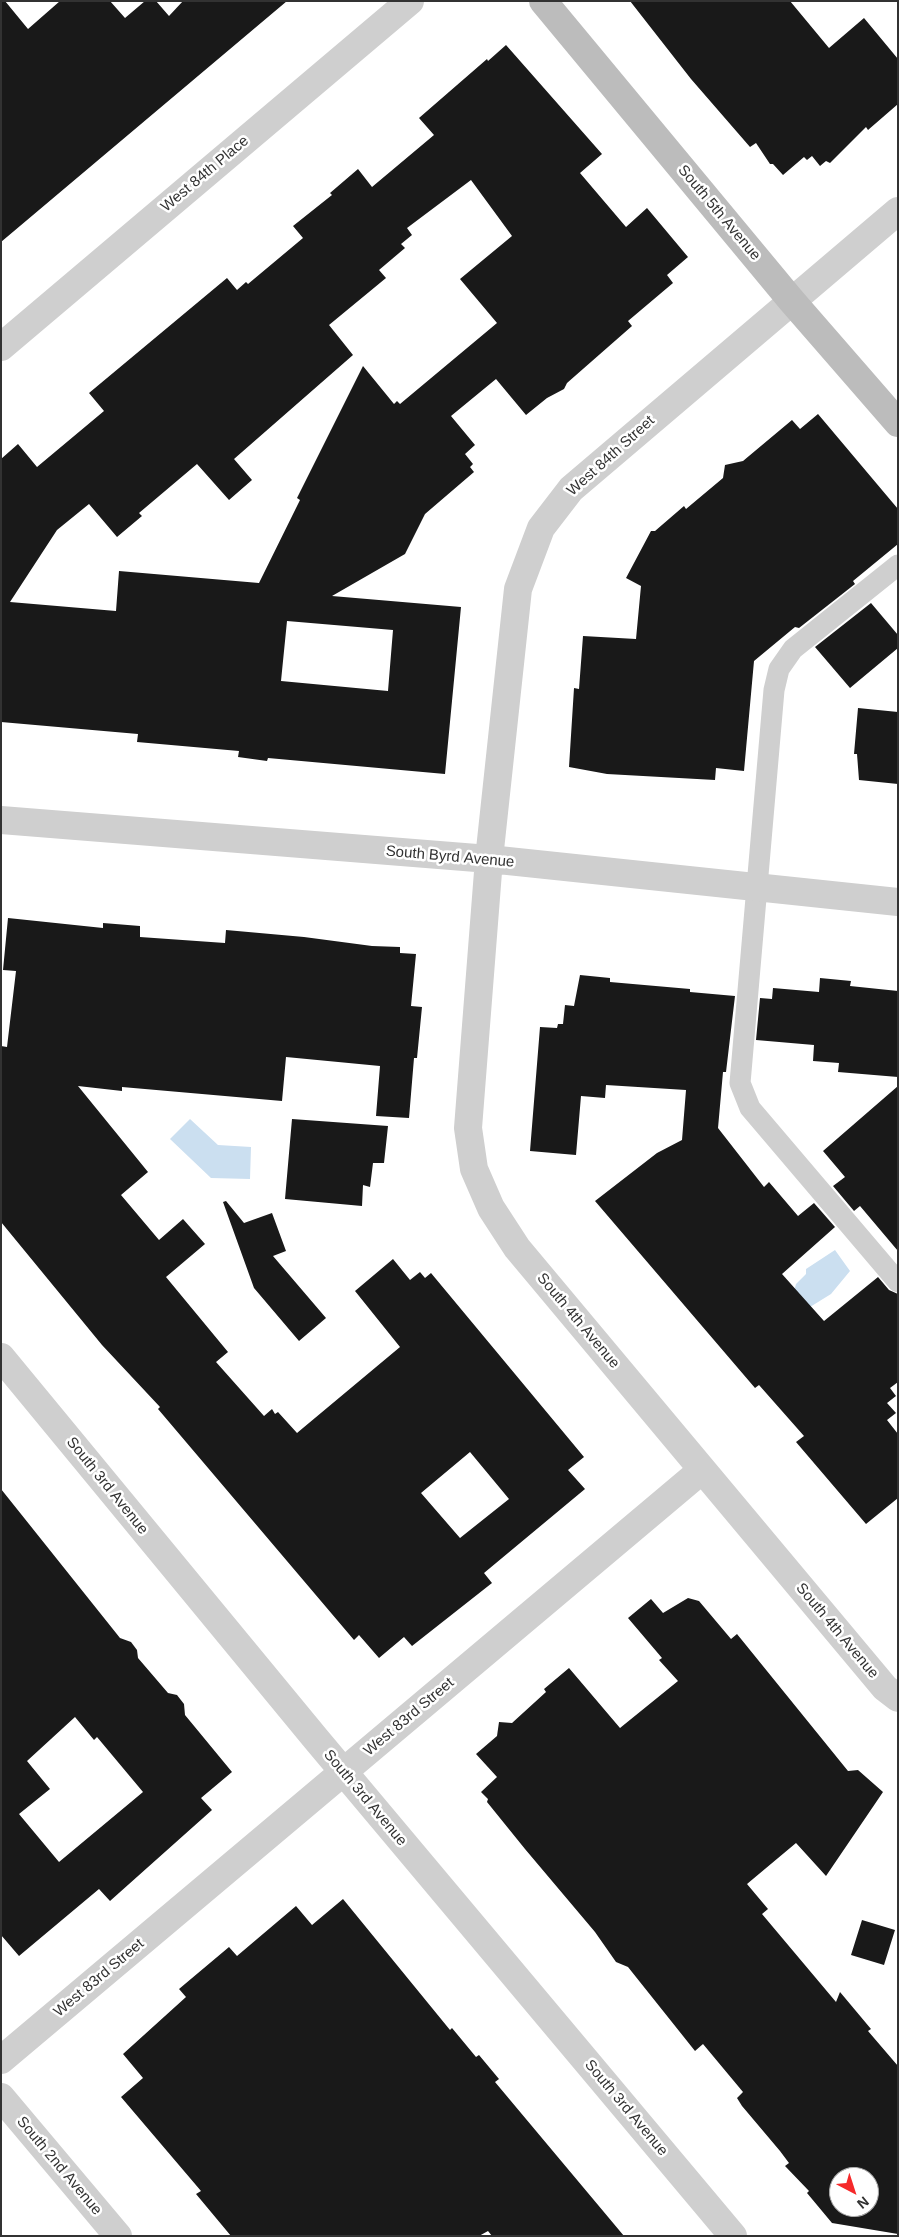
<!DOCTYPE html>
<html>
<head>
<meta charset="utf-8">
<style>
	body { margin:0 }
	#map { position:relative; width:899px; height:2237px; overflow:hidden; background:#fff; font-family:Arial,sans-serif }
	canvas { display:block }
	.frame { position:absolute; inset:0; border:2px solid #323232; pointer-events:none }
	.north { position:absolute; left:829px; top:2167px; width:50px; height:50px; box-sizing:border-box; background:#fff; border:1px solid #adadad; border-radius:50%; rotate:140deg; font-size:14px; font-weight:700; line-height:20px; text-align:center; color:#323232 }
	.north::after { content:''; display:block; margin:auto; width:18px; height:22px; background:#f5292a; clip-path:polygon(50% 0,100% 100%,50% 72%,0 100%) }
</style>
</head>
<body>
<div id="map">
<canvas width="899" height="2237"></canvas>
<div class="frame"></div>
<div class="north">N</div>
</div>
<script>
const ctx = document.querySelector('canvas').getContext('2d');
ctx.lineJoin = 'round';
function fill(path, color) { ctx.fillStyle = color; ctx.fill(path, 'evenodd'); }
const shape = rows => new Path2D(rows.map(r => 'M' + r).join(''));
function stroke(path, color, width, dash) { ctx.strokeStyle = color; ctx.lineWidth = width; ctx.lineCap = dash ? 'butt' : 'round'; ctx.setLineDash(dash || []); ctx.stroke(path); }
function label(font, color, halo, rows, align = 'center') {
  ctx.font = font + ' Arial,sans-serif'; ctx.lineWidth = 5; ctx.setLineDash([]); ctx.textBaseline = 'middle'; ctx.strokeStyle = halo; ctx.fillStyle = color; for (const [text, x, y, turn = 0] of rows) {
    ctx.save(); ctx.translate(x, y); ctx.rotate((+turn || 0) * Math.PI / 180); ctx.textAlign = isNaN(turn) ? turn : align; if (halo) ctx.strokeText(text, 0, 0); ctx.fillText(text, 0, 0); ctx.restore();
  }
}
fill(shape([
	[190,1119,218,1145,251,1147,250,1179,211,1178,170,1139],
	[835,1250,850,1271,831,1294,810,1307,792,1299,796,1284,806,1274,806,1269]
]), '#cbdff0');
fill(shape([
	[1,1,5,1,28,29,60,1,110,1,125,18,145,1,156,1,169,16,183,1,287,1,1,242],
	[630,1,790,1,829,48,864,18,898,59,898,104,868,130,866,127,830,163,826,161,820,166,812,156,807,160,804,157,783,175,773,164,770,164,756,143,750,147,691,79],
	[506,45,602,154,580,173,626,227,647,208,688,257,667,275,673,283,628,321,632,326,567,383,564,389,547,398,526,415,496,379,451,416,475,445,465,454,473,464,470,467,474,472,425,514,405,554,332,596,461,607,445,774,268,758,267,761,238,757,239,751,137,742,138,734,1,722,1,459,18,444,37,467,104,411,89,393,227,278,237,290,246,282,248,284,303,238,293,226,332,195,330,193,358,169,372,187,434,135,419,118,487,59,488,61],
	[471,180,512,236,460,279,497,323,400,404,397,401,394,404,363,366,297,498,300,500,259,583,119,571,116,611,10,602,57,530,89,504,117,537,142,516,139,513,197,464,229,500,252,480,234,459,353,355,329,325,386,278,379,270,405,248,401,244,412,235,407,228],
	[287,621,393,630,388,691,281,681],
	[818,414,898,509,898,544,853,581,855,584,799,628,795,627,754,661,744,771,716,768,715,780,607,774,569,767,574,688,579,689,583,636,636,639,641,586,626,578,651,531,655,531,684,506,686,509,723,478,725,465,743,461,792,420,800,429],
	[871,603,898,635,898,648,850,688,815,647],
	[858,708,898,712,898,784,859,780,857,754,854,754],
	[8,918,103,928,103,923,140,926,140,937,225,943,226,930,304,937,372,946,400,947,400,953,416,954,411,1006,422,1007,417,1058,414,1058,409,1118,376,1116,380,1066,286,1057,282,1101,122,1087,122,1091,78,1086,148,1172,121,1195,159,1240,183,1219,205,1244,166,1277,228,1352,216,1362,264,1416,272,1409,275,1414,278,1412,297,1433,400,1347,355,1291,393,1259,410,1280,420,1272,425,1278,431,1273,584,1457,568,1470,585,1489,484,1573,492,1583,412,1646,404,1637,379,1658,359,1635,354,1640,158,1409,160,1407,102,1345,1,1222,1,1046,7,1047,16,971,3,970],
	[470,1452,509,1499,460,1538,421,1493],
	[580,975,610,978,610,982,690,989,690,992,735,996,726,1072,723,1072,718,1128,764,1187,769,1182,798,1216,814,1203,835,1227,782,1274,824,1321,878,1277,889,1290,898,1294,898,1382,890,1388,896,1396,887,1403,896,1413,887,1420,898,1434,898,1498,866,1524,796,1442,804,1436,759,1385,755,1388,595,1201,657,1153,682,1140,686,1090,606,1085,605,1098,581,1096,576,1155,530,1151,540,1027,557,1028,558,1024,563,1024,565,1005,574,1006],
	[820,978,851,981,850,986,898,991,898,1077,838,1072,839,1063,813,1061,814,1045,756,1040,760,998,772,999,773,988,819,992],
	[898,1086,898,1251,860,1206,854,1211,833,1186,845,1177,823,1151],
	[292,1119,388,1126,384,1163,373,1163,370,1187,363,1185,362,1206,285,1199],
	[226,1201,244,1223,272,1213,286,1251,273,1256,326,1318,299,1341,254,1288,223,1202],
	[1,1489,120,1638,131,1642,137,1650,138,1658,168,1693,177,1695,184,1704,185,1715,232,1772,201,1798,212,1810,110,1901,99,1889,19,1956,1,1935],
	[75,1717,94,1740,97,1737,143,1792,59,1862,19,1814,50,1789,27,1761],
	[688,1598,699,1601,731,1639,737,1634,848,1771,858,1770,883,1792,826,1876,796,1843,747,1884,768,1909,762,1914,836,2002,840,1992,871,2029,868,2031,898,2066,898,2234,832,2223,807,2193,809,2191,785,2166,789,2163,780,2151,742,2106,737,2098,743,2092,703,2044,695,2051,628,1967,616,1962,595,1932,525,1849,487,1802,488,1799,481,1792,497,1777,476,1754,497,1736,499,1722,512,1723,546,1692,544,1689,569,1668,620,1728,678,1681,659,1660,662,1658,628,1618,651,1599,663,1613],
	[839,2177,869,2177,869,2207,839,2207],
	[343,1899,450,2030,452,2028,476,2057,479,2055,499,2079,495,2082,624,2236,492,2236,488,2231,479,2236,231,2236,196,2194,201,2191,121,2097,143,2078,123,2054,186,1997,179,1989,229,1947,237,1956,296,1906,312,1925],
	[862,1920,895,1930,884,1965,851,1955]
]), '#191919');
stroke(shape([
	[898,565,793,649,779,669,774,690,740,1083,750,1108,898,1282]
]), '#cfcfcf', 21);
stroke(shape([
	[898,211,571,489,541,528,518,589,489,859,468,1128,474,1169,491,1208,517,1248,885,1688,898,1698],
	[1,347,410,1],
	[1,820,489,859,898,902],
	[1,1357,316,1739,733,2236],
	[1,2060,702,1470],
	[1,2097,118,2236]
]), '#cfcfcf', 28);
stroke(shape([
	[543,1,791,300,898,423]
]), '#bcbcbc', 28);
label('15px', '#323232', '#fff', [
	["West 84th Place",205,174,-40],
	["South 5th Avenue",719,213,50],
	["West 84th Street",611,456,-42],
	["South Byrd Avenue",450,857,5],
	["South 4th Avenue",578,1321,50],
	["South 3rd Avenue",107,1486,51],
	["South 4th Avenue",837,1631,50],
	["West 83rd Street",409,1717,-40],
	["South 3rd Avenue",365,1798,50],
	["West 83rd Street",99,1978,-40],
	["South 3rd Avenue",626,2108,50],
	["South 2nd Avenue",59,2166,50]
]);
</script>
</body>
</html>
